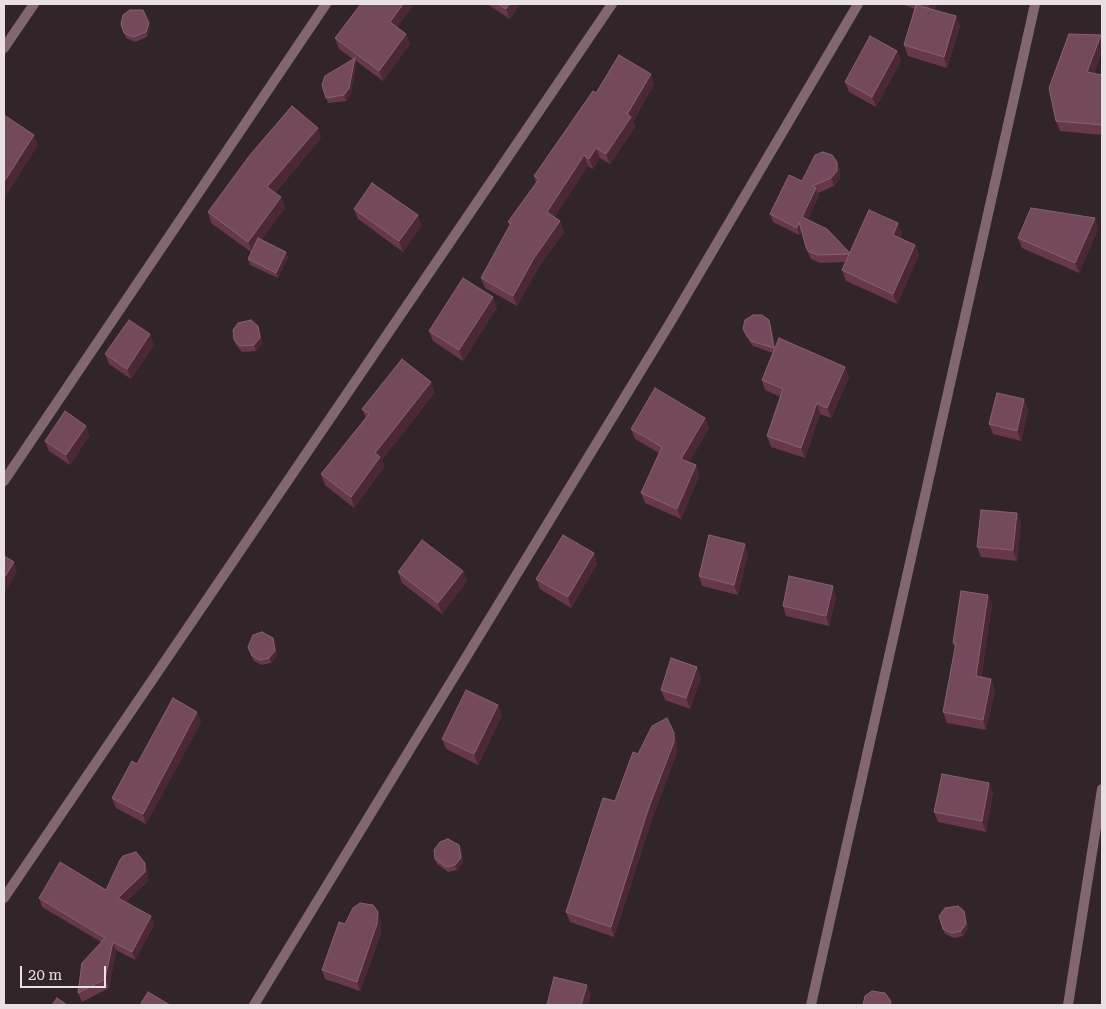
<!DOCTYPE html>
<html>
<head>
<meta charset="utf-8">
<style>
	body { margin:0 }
	#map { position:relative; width:1106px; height:1009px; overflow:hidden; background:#322529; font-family:"Roboto Serif",serif }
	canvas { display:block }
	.frame { position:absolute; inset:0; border:5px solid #e9e0e3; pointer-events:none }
	.scale { position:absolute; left:20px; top:966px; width:86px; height:22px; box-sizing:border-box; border:2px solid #e9e0e3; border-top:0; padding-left:6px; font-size:15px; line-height:18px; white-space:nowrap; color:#e9e0e3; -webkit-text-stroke:4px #322529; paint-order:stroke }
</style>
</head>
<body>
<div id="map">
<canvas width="1106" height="1009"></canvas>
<div class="frame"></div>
<div class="scale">20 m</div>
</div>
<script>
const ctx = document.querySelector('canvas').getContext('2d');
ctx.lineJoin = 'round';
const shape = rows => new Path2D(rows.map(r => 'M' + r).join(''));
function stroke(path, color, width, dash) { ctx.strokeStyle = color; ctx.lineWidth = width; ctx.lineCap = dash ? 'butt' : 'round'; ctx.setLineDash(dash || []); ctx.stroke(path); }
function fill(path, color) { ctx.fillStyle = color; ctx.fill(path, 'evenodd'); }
stroke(shape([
	[4,48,34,4],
	[4,481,326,4],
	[4,898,612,4],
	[254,1005,670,323,858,4],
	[811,1005,1035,4],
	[1068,1005,1102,789]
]), '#826771', 10);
fill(shape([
	[361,4,414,4,397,27,406,34,410,44,383,81,356,61,356,63,351,93,346,101,328,103,326,98,353,59,339,49,335,38],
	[487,4,520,4,510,19],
	[902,4,937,4,934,10,960,26,947,68,908,56,904,45,915,9],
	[121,24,150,29,147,37,135,42,126,38],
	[1101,35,1102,38,1102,51,1094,74,1102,75,1102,135,1060,131,1056,121],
	[897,51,901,61,876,107,849,92,845,82],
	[654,84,633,122,635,127,610,164,600,158,593,169,588,166,554,217,560,221,564,232,538,268,517,306,485,288,481,278,510,225,508,222,536,183,534,176,596,93],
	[321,138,275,193,281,197,285,208,261,240,288,257,278,278,250,265,248,259,251,252,211,223,208,212],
	[837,162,840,170,840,179,834,186,818,193,819,196,807,220,850,253,902,233,900,238,915,245,919,255,897,304,846,281,842,270,846,262,820,263,811,259,809,255,806,247,802,231,799,235,773,222,770,214,802,181],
	[354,209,418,215,421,226,403,252,358,219],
	[1098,229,1079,273,1022,248,1018,238],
	[497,307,463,361,433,341,429,331],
	[771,325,775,348,845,367,849,377,831,418,820,414,805,458,771,447,767,436,781,397,765,390,762,380,773,353,753,346,745,335,743,329],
	[258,326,260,331,262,343,256,351,242,352,236,345,234,340],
	[154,345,131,379,109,364,105,354],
	[435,392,382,460,384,467,354,508,325,485,321,474,366,418,362,409],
	[1024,399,1028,410,1021,441,993,434,989,424],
	[705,418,709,428,689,462,696,465,699,476,681,519,645,503,641,493,659,453,635,439,631,429],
	[86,426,89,436,70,465,49,451,45,441],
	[1017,513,1021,524,1017,561,981,557,977,547],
	[594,553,597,564,571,608,540,589,536,579],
	[748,554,738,595,702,586,699,576],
	[463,571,467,581,442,614,402,583,398,572],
	[988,595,992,605,981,677,991,679,995,690,986,730,947,723,943,712,955,648,953,643],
	[836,597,829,626,786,616,783,606],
	[275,643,277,656,271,663,262,665,254,661,248,647],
	[701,677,690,709,665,700,661,690],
	[502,715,478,765,446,749,442,739],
	[201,722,146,824,116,808,112,798,137,764],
	[677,743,677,752,651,822,614,937,570,922,566,912,638,754],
	[989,783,993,793,986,832,938,822,934,812],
	[461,850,463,863,457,870,448,872,437,864,435,859],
	[145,863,148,872,148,881,126,902,151,916,154,925,135,960,116,950,109,988,82,1002,78,993,101,942,42,907,39,898,106,890],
	[964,911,966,916,968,929,963,936,954,938,945,934,943,929],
	[381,921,381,933,360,991,325,979,322,970,345,924]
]), '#67374b');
fill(shape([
	[403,4,414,4,394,32,390,22],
	[509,4,520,4,510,19,506,9],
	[929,4,937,4,932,15,928,5],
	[956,16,960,26,947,68,944,57],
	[149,23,150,29,147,37,146,32],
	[406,34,410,44,383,81,379,71],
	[1101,35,1102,38,1102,51,1091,82,1087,72],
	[897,51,901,61,876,107,872,97],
	[355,58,356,63,351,93,346,101,344,95],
	[651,74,654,84,633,122,635,127,610,164,606,154],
	[318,128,321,138,271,197,267,187],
	[34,135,38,145,4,199,4,182],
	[596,148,600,158,593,169,589,159],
	[584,155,588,166,551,223,547,212],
	[837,162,840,170,840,179,834,186,831,178],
	[816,188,819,196,805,225,802,217],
	[281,197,285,208,252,252,248,242],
	[418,215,421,226,403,252,399,241],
	[1095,218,1098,229,1079,273,1075,263],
	[560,221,564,232,538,268,517,306,513,296,534,258],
	[799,222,802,230,799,235,797,228],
	[898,223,902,233,897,245,893,235],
	[915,245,919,255,897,304,893,294],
	[286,252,288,257,278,278,276,273],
	[493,297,497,307,463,361,459,350],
	[769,320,771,325,776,353,774,348],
	[258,326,260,331,262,343,256,351,254,345],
	[150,334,154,345,131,379,127,369],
	[845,367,849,377,831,418,827,408],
	[431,382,435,392,382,460,384,467,354,508,351,497,375,453],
	[1024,399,1028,410,1021,441,1017,431],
	[817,403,820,414,805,458,801,448],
	[705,418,709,428,685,469,681,459],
	[86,426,89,436,70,465,66,455],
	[696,465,699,476,681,519,677,509],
	[1017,513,1021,524,1017,561,1013,550],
	[745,544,748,554,738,595,734,585],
	[594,553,597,564,571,608,568,597],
	[14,562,17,572,4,594,4,578],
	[463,571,467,581,442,614,438,603],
	[833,586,836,597,829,626,826,616],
	[988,595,992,605,980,687,976,676],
	[273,638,275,643,277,656,271,663,269,658],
	[697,667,701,677,690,709,686,698],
	[991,679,995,690,986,730,983,720],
	[498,705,502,715,478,765,474,754],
	[197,712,201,722,146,824,143,814],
	[674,733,677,743,677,752,651,822,614,937,611,927],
	[989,783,993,793,986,832,982,821],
	[459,845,461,850,463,863,457,870,455,865],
	[145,863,148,872,148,881,121,907,118,898],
	[964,911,966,916,968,929,963,936,961,931],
	[378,912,381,921,381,933,360,991,357,982],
	[151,916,154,925,135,960,132,952],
	[113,942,116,950,109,988,105,979],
	[587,985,591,995,588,1005,581,1005]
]), '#4c2837');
const building = shape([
	[361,4,403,4,390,22,406,34,379,71,335,38,361,4],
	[498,4,509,4,506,9,498,4],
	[916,5,956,16,944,57,904,45,916,5],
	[130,10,143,10,149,23,146,32,133,37,124,33,121,24,123,15,130,10],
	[1069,34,1101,35,1087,72,1102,75,1102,125,1056,121,1049,88,1069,34],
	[870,36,897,51,872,97,845,82,870,36],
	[619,55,651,74,627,114,631,117,606,154,596,148,589,159,584,155,547,212,560,221,534,258,513,296,481,278,511,223,508,222,539,179,534,176,593,91,596,93,619,55],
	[355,58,349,88,344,95,326,98,322,85,325,76,355,58],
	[292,106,318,128,267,187,281,197,248,242,208,212,250,155,292,106],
	[4,115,34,135,4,182,4,115],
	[823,152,832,155,837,162,837,171,831,178,812,186,816,188,802,217,827,229,850,253,849,254,817,255,808,251,806,247,799,222,797,228,770,214,789,175,802,181,815,155,823,152],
	[372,183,418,215,399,241,354,209,372,183],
	[1031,208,1095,218,1075,263,1018,238,1031,208],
	[869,210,898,223,893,235,915,245,893,294,842,270,869,210],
	[258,238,286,252,276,273,248,259,258,238],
	[463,278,493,297,459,350,429,331,463,278],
	[753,315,762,315,769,320,774,348,751,341,743,329,745,320,753,315],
	[129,320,150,334,127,369,105,354,129,320],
	[251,320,258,326,260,338,254,345,240,346,234,340,233,330,238,323,251,320],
	[779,338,845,367,827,408,817,403,801,448,767,436,783,389,762,380,779,338],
	[402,359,431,382,375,453,380,457,351,497,321,474,369,414,362,409,402,359],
	[655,388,705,418,681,459,696,465,677,509,641,493,662,447,631,429,655,388],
	[997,393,1024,399,1017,431,989,424,997,393],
	[65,411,86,426,66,455,45,441,65,411],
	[981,510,1017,513,1013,550,977,547,981,510],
	[563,535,594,553,568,597,536,579,563,535],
	[709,535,745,544,734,585,699,576,709,535],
	[422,540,463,571,438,603,398,572,422,540],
	[4,556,14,562,4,578,4,556],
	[789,576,833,586,826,616,783,606,789,576],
	[961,591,988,595,976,676,991,679,983,720,943,712,956,643,953,643,961,591],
	[262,632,273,638,275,651,269,658,260,660,252,656,248,647,253,635,262,632],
	[671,658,697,667,686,698,661,690,671,658],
	[466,690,498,705,474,754,442,739,466,690],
	[173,698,197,712,143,814,112,798,132,761,137,764,173,698],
	[667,718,674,733,674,742,647,812,611,927,566,912,603,798,615,801,633,752,638,754,652,726,667,718],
	[942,774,989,783,982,821,934,812,942,774],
	[448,839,459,845,461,858,455,865,446,867,435,859,434,850,440,842,448,839],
	[136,852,145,863,145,872,118,898,151,916,132,952,113,942,105,979,78,993,82,963,105,938,39,898,60,862,106,890,120,860,123,856,136,852],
	[360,903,373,905,378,912,377,924,357,982,322,970,339,922,345,924,353,908,360,903],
	[958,906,964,911,966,924,961,931,952,933,943,929,939,916,945,908,958,906],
	[554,977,587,985,581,1005,547,1005,554,977],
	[872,991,885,993,890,1000,891,1005,863,1005,865,996,872,991],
	[148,992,170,1005,140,1005,148,992],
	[57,998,67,1005,52,1005,57,998]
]);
fill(building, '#75495c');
stroke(building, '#876171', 1);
</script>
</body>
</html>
